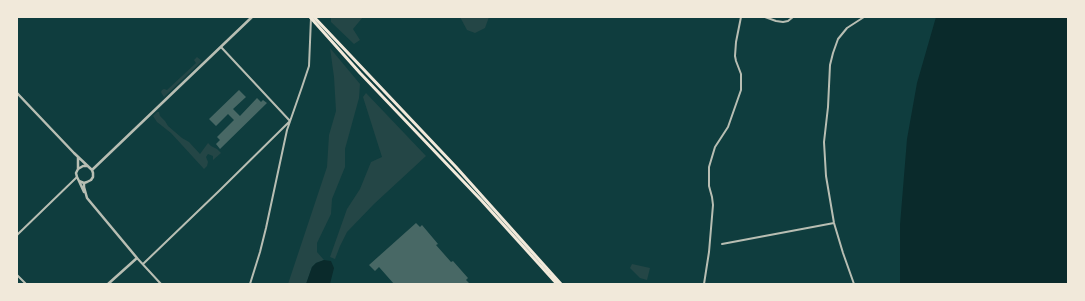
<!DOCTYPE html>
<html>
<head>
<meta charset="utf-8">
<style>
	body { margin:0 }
	#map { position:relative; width:1085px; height:301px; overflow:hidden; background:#0f3d3e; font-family:Raleway,sans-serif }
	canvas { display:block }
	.frame { position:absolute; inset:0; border:18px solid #f1e9da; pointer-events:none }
</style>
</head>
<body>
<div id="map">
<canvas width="1085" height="301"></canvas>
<div class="frame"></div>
</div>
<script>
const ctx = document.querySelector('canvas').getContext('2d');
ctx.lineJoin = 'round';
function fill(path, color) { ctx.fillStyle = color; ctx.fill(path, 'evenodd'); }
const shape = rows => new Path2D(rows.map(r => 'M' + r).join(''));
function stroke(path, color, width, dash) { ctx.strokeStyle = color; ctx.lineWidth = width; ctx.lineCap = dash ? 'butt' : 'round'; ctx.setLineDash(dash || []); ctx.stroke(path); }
fill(shape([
	[331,17,363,17,353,29,360,40,354,44,331,22],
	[460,17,489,17,485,28,475,33,467,30],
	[330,48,360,84,359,98,345,149,345,167,332,199,331,214,317,243,317,252,324,260,316,263,312,267,306,284,288,284,327,167,329,135,336,111,334,77],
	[197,57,202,61,164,97,162,94,161,92,162,90,164,89,167,90,196,63,194,60],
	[366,93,426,156,374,204,347,232,340,246,335,259,330,257,347,209,360,189,371,162,382,157,363,97],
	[157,112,159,112,160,116,165,121,168,126,182,138,189,142,200,154,208,143,211,146,217,149,221,153,213,160,213,156,208,154,206,157,208,162,207,166,204,169,171,133,157,122,153,116],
	[632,264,650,268,647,280,640,278,630,268]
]), '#244646');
fill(shape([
	[936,17,1068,17,1068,284,900,284,900,225,907,139,917,83],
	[324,260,331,261,334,268,330,284,306,284,312,267,316,263]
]), '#0a2a2b');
fill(shape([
	[239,90,246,97,233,109,240,116,257,98,261,102,263,100,267,103,220,149,216,144,220,140,217,137,234,120,228,114,216,126,209,119],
	[416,223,420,227,422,225,438,244,436,245,451,262,453,261,468,278,466,280,470,284,394,284,379,267,375,271,369,265]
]), '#486865');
stroke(shape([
	[765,17,776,21,783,22,788,21,793,17],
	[17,235,77,177],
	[722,244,834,223],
	[137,258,161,284],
	[143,264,220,190,290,121,221,47],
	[17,275,26,284],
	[250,284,260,252,266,228,287,130,302,87,309,66,311,18],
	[704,284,709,252,713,205,712,197,709,186,709,167,715,147,728,127,741,90,741,74,736,61,735,56,736,42,741,17],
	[854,284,843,253,834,223,826,176,824,142,828,107,830,65,833,53,838,39,847,28,864,17]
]), '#b8beb3', 2);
stroke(shape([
	[17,93,74,153,92,170,93,173,93,177,91,180,87,182,84,183,79,181,77,177,76,173,78,169,78,157],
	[78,169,83,166,87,166],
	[92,170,252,17],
	[79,181,84,192],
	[84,183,84,187,87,198,137,258,108,284]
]), '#b8beb3', 2.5);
stroke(shape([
	[310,17,360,73,481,200,557,284],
	[314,17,456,167,561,284]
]), '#f1e9da', 3);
</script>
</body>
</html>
